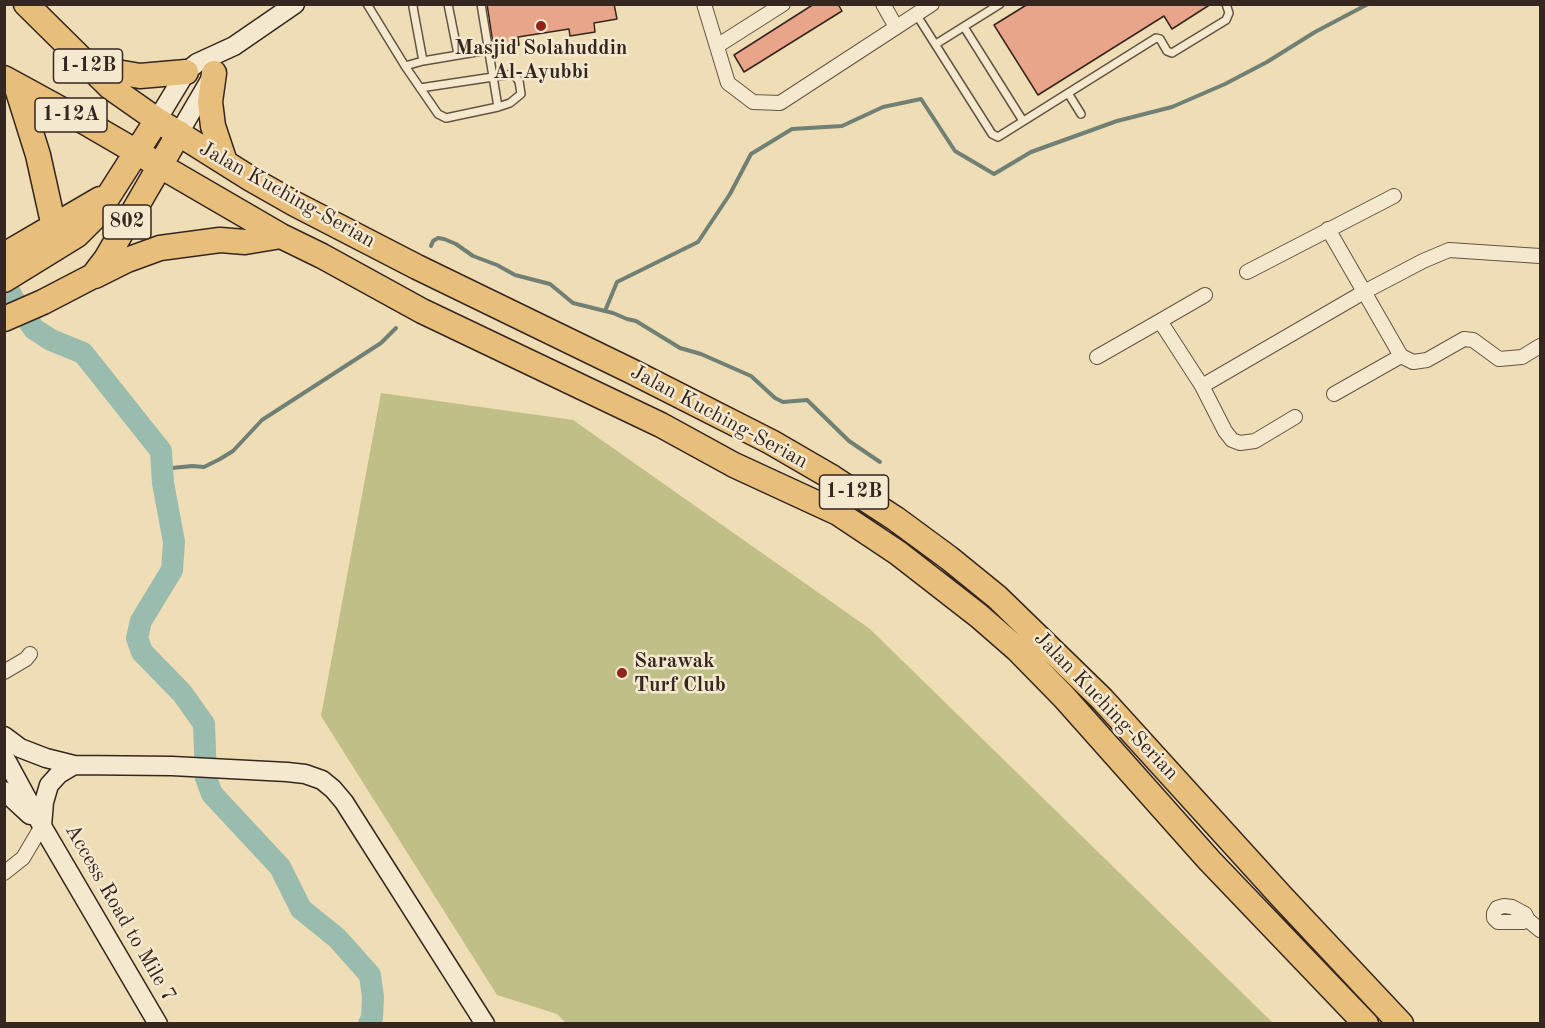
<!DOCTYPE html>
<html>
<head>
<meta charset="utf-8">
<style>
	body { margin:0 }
	#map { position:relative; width:1545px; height:1028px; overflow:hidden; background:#eeddb5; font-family:"Old Standard TT",serif }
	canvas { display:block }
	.frame { position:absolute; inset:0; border:6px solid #362620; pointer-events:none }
</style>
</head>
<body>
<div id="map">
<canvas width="1545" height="1028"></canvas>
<div class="frame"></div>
</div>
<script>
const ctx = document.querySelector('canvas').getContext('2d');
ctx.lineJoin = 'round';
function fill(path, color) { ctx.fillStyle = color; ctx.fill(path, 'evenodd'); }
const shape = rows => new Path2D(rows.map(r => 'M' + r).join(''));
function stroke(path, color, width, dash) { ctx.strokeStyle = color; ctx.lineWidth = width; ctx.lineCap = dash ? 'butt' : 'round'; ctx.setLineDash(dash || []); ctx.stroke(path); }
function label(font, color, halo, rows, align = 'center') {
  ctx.font = font + ' "Old Standard TT",serif'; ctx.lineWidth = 5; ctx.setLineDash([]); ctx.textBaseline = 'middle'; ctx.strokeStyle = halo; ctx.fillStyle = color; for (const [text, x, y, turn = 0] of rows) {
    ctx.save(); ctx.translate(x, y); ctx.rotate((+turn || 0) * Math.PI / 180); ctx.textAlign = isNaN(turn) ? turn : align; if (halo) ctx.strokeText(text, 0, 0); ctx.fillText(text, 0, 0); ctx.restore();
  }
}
fill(shape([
	[381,393,573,420,870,629,1273,1023,567,1024,557,1014,497,995,321,716]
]), '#c0bf88');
stroke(shape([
	[431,246,433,241,438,238,444,239,456,244,473,256,497,265,515,275,550,284,573,303,613,313,627,319,636,321,680,348,701,354,751,376,775,398,783,402,807,400,849,441,880,462],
	[605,311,617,282,698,242,730,194,751,154,792,129,842,126,883,107,921,99,955,151,994,174,1031,152,1117,121,1172,107,1225,84,1267,62,1315,32,1368,4],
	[162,469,192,466,204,467,220,459,233,451,262,420,381,343,396,328]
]), '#718075', 4);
stroke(shape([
	[4,281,12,297,34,329,51,340,83,353,161,451,163,483,174,542,172,570,141,621,137,638,142,652,182,693,204,724,206,778,212,794,280,867,301,909,337,938,370,975,373,997,372,1018,369,1024]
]), '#99bcae', 22);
const building = shape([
	[487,4,614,4,617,19,594,23,595,32,570,36,569,29,518,37,519,45,494,50,487,4],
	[814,4,838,4,842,11,744,72,734,55,814,4],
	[1028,4,1211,4,1172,29,1164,16,1038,95,994,25,1028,4]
]);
fill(building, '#e8a58a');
stroke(building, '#362620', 1.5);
const lane = shape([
	[367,4,405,66,438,114,446,118,498,107,481,4],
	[414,4,413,7,423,61],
	[448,4,458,54],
	[916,14,992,134,998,137,1156,38,1160,39,1167,51,1172,53,1226,20,1229,13,1226,4],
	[964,27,1023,121],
	[936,44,1000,4],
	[405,66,423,61,488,50],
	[420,88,513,74,519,81,521,94,510,103,498,107],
	[1068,93,1081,114]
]);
const street = shape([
	[704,4,728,83,753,102,780,103,932,4],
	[883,4,896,27],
	[717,46,783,4],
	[1328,229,1401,356,1413,362,1427,360,1464,339,1473,340,1499,359,1522,357,1540,346],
	[1247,272,1394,196],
	[1205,295,1160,321,1202,386,1364,292,1423,261,1449,250,1540,256],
	[1097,357,1160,321],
	[1202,386,1225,431,1232,440,1240,443,1255,441,1295,417],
	[1334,394,1401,356],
	[4,672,26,659,30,654],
	[4,873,23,858,42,826],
	[1528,920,1523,922,1498,922,1494,918,1494,913,1497,908,1504,906,1512,907,1525,914,1528,920,1540,930]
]);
const secondary = shape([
	[157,120,186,72,197,63,234,46,295,4],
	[179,133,210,80],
	[4,736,20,748,46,758,74,765,172,766,287,772,305,774,322,780,333,789,344,802,485,1024],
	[4,756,42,826,158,1024],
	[4,791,30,815],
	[42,826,44,802,49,785,59,774,74,765]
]);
const highway = shape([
	[26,4,110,87,157,120,251,179,295,204,417,267,631,371,771,442,833,478,896,519,949,558,997,597,1102,699,1281,896,1401,1024],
	[88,67,140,76,186,72],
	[214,73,210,102,213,126,225,162],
	[4,78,90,125,281,236,322,256,422,311,661,425,734,465,838,513,898,553,979,616,1018,650,1064,697,1209,860,1366,1024],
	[16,85,38,155,54,227],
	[4,255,100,199],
	[95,276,127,260,160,248,220,240,245,242,281,236],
	[4,280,77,235,95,217,157,120],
	[4,319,43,302,93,276,106,259,179,133]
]);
stroke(lane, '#645445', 10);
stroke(street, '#645445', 16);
stroke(secondary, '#362620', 21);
stroke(highway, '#362620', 27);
stroke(lane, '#f4e9cf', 7);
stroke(street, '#f4e9cf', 14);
stroke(secondary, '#f4e9cf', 18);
stroke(highway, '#e7be7a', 24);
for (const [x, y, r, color] of [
	[541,26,6,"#8f2418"],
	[622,673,6,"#8f2418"]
]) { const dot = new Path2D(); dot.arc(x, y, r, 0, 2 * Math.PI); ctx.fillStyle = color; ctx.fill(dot); stroke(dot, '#f4e9cf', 2); }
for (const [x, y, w] of [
	[88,66,69],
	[71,115,72],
	[127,222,48],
	[854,492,69]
]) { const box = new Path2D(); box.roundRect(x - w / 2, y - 17, w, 34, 4.5); ctx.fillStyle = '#f4e9cf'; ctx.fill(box); stroke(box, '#362620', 1.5); }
label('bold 20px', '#362620', null, [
	["1-12B",88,66],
	["1-12A",71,115],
	["802",127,222],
	["1-12B",854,492]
]);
label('bold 21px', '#362620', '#f4e9cf', [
	["Masjid Solahuddin",541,48],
	["Al-Ayubbi",541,72],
	["Sarawak",634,661,"left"],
	["Turf Club",634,685,"left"]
]);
label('21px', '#362620', '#f4e9cf', [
	["Jalan Kuching-Serian",287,195,29],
	["Jalan Kuching-Serian",719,417,28],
	["Jalan Kuching-Serian",1106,706,46],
	["Access Road to Mile 7",120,913,60]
]);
</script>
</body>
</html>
